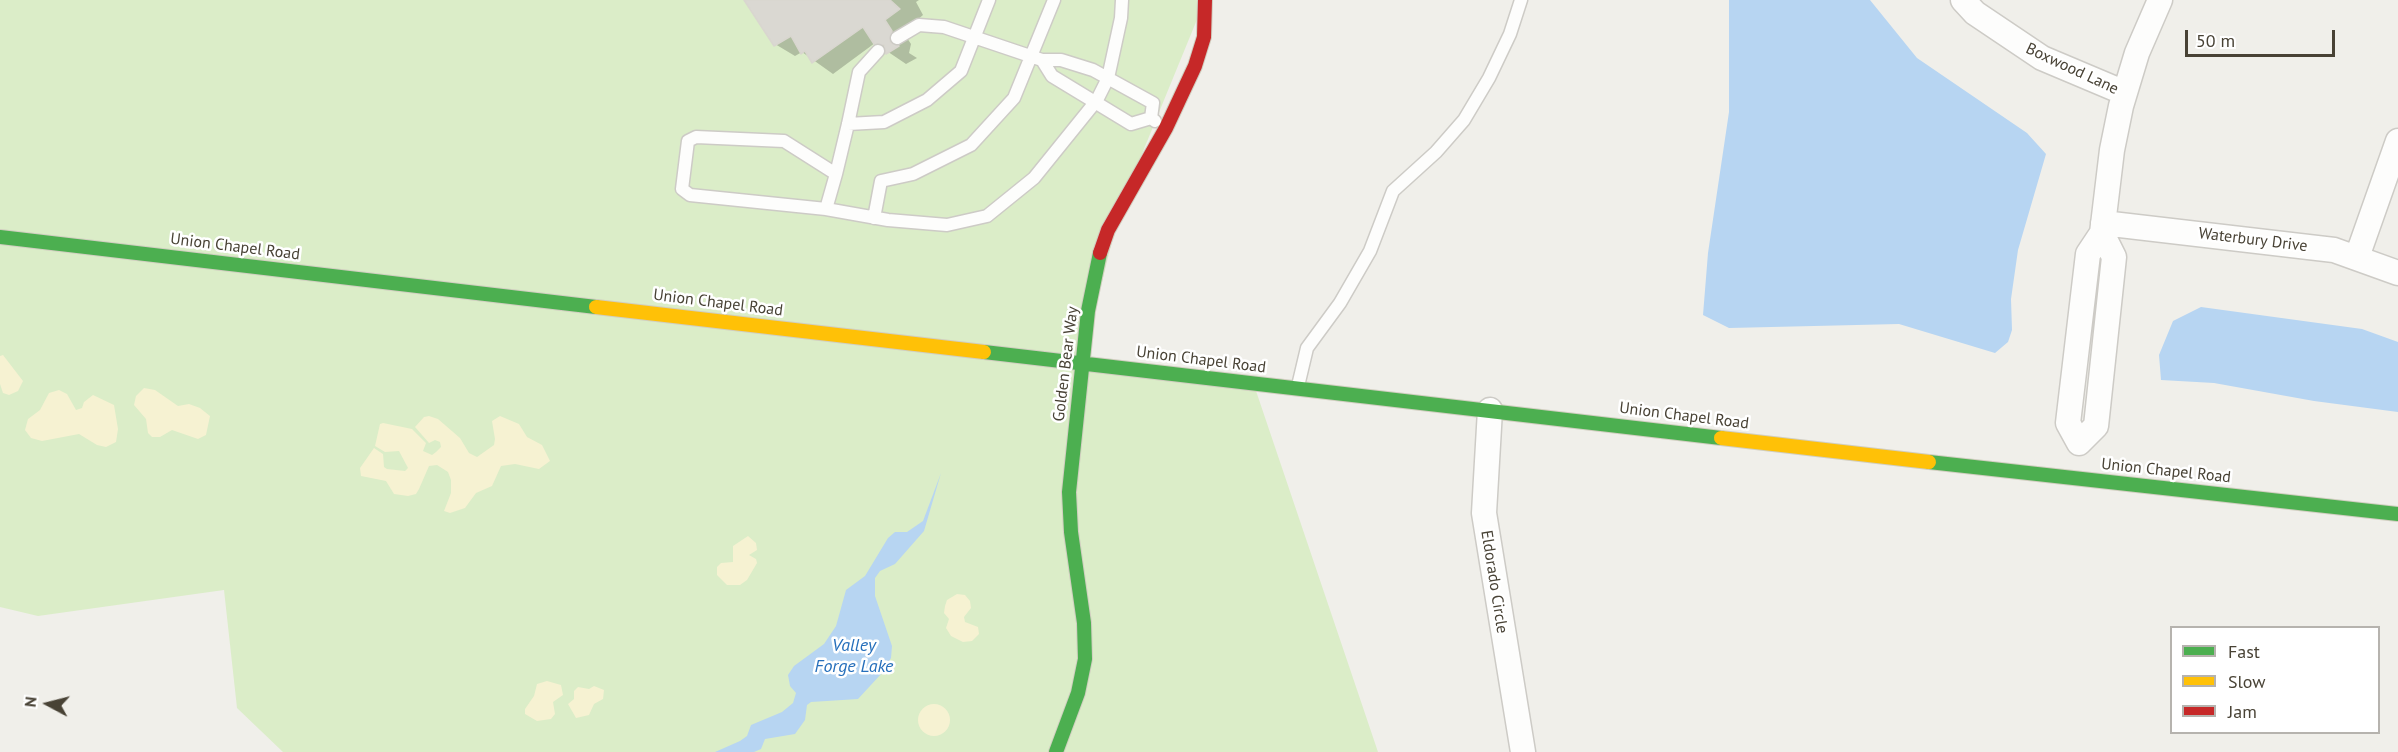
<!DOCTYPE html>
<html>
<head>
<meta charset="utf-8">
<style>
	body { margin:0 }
	#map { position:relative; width:2398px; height:752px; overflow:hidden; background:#f0efea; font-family:"PT Sans",sans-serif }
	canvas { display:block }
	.legend { position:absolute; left:2170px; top:626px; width:210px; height:108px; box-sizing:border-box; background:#fff; border:2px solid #b6b3ae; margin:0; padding:8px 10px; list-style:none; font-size:18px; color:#484235 }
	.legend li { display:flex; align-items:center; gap:12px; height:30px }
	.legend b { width:30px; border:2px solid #b6b3ae }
	.north { position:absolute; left:18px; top:674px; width:60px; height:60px; -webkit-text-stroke:4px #fff; paint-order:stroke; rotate:277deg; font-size:16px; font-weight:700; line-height:24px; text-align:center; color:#484235 }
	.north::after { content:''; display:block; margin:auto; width:21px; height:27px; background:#484235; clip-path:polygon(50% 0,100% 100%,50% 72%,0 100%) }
	.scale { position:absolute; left:2185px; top:30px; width:150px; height:27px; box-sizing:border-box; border:3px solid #484235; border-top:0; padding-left:8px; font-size:18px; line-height:21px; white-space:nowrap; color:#484235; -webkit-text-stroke:4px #fff; paint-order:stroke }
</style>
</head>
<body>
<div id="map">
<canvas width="2398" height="752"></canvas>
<ul class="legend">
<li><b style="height:8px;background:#4caf50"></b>Fast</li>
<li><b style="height:8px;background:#ffc107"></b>Slow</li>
<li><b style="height:8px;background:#c62828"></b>Jam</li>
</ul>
<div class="north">N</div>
<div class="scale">50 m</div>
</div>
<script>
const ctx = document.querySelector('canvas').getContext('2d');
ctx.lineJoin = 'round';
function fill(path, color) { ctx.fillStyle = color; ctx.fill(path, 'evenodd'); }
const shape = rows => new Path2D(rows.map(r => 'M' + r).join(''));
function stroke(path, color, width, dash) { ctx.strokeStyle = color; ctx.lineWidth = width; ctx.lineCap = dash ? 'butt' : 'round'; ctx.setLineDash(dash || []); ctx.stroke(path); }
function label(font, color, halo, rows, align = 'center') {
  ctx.font = font + ' "PT Sans",sans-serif'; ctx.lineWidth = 5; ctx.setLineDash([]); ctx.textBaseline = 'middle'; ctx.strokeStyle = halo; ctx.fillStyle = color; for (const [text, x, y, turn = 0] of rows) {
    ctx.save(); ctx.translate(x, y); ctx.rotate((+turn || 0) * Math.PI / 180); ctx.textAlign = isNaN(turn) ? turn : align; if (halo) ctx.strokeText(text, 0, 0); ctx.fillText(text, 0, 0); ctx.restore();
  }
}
fill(shape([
	[0,0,1205,0,1121,205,1082,363,1253,382,1378,752,283,752,237,708,224,590,38,616,0,607]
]), '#dbedc8');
fill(shape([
	[3,355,23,381,18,391,9,395,3,393,0,384,0,356],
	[144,388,155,390,178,406,189,404,200,408,210,416,206,435,198,439,172,430,160,437,152,437,148,433,146,419,134,405,136,396],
	[59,390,67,394,76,410,82,408,84,402,93,395,114,405,118,429,116,442,106,447,97,445,79,434,42,441,31,438,25,430,28,419,40,410,49,393],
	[429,416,438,419,460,438,469,453,477,457,494,445,495,439,492,421,500,416,519,424,527,437,542,445,550,461,539,469,515,464,501,466,492,486,476,493,465,508,450,513,444,511,451,493,451,480,448,472,437,465,429,466,419,489,416,494,408,496,394,494,386,481,361,476,360,468,374,448,383,454,384,467,387,469,405,471,408,468,399,451,385,452,375,446,380,424,383,423,412,429,426,443,423,451,432,455,436,452,441,447,440,442,435,440,429,443,415,427,424,417],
	[748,536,756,543,757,550,749,555,756,559,757,563,747,580,740,585,727,585,717,575,717,567,721,563,733,562,733,546],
	[957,594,965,595,970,601,971,608,964,617,965,622,978,627,979,634,972,641,963,642,951,636,946,628,949,619,944,613,945,606,947,600],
	[547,681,561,685,563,695,553,702,555,714,551,719,537,721,525,714,525,709,534,696,537,684],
	[594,686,604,690,603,699,594,704,589,715,576,718,568,704,574,699,574,691,578,687,589,689],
	'918 720a16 16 0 1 1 32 0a16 16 0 1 1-32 0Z'
]), '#f6f2d2');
fill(shape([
	[1729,0,1870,0,1917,58,2027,133,2046,154,2018,250,2011,299,2012,330,2008,342,1995,353,1899,324,1729,328,1703,315,1708,253,1729,112],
	[2201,307,2362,329,2398,342,2398,412,2314,401,2214,383,2161,380,2159,355,2173,321],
	[941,473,924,531,895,564,880,571,875,578,875,596,892,646,891,658,882,673,858,699,811,702,807,705,805,720,795,734,765,739,761,749,754,752,715,752,740,741,747,736,751,725,782,712,793,703,796,693,790,686,788,675,794,666,824,644,836,626,846,590,865,576,888,538,895,532,907,532,923,521]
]), '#b7d5f2');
fill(shape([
	[758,0,919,0,916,2,923,15,903,32,911,44,909,53,917,58,906,64,875,43,833,74,802,52,795,56,775,44]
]), '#0003');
const building = shape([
	[744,0,890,0,900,9,885,20,892,31,890,42,899,46,886,54,884,45,874,44,863,27,812,63,805,51,801,54,791,36,774,46,744,0]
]);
fill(building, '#dad8d2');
stroke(building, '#d9d6cf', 1.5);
const lane = shape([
	[897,38,919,25,944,27,1042,60,1061,60,1093,70,1153,103,1151,118],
	[1042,60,1052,76,1131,124,1151,118,1155,121],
	[848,124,884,122,927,100,961,71,989,0],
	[836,174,784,141,696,137,688,141,682,189,690,195,826,209,836,174,848,124,859,72,878,51],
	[826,209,888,220,947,225,987,216,1034,178,1097,100,1108,78,1121,18,1122,0],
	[874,218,881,181,913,174,971,145,1014,98,1054,0],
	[1298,386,1307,348,1340,303,1370,251,1393,191,1436,152,1464,120,1489,78,1510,34,1521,0]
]);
const street = shape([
	[1963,0,1975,13,2042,58,2125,93],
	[2103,223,2334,250,2398,273],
	[2102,233,2114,257,2096,426,2079,443,2068,423,2088,254,2102,233,2112,150,2121,106,2137,53,2160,0],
	[2357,257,2398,141],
	[1490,410,1484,513,1523,752]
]);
const fast = shape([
	[0,237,596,307],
	[984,352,1721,438],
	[1929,462,2398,514],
	[1056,752,1078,693,1085,659,1084,623,1071,532,1069,492,1088,311,1100,253]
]);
const slow = shape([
	[596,307,984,352],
	[1721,438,1929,462]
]);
const jam = shape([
	[1100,253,1108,230,1166,128,1195,66,1204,37,1205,0]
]);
stroke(lane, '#cdcbc6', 15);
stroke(street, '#cdcbc6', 27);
stroke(fast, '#d1cec0', 16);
stroke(slow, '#d1cec0', 16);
stroke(jam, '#d1cec0', 16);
stroke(lane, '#fdfdfc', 12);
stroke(street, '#fdfdfc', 24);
stroke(fast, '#4caf50', 14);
stroke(slow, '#ffc107', 14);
stroke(jam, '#c62828', 14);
label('16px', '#484235', '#fff', [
	["Boxwood Lane",2072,69,25],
	["Waterbury Drive",2253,240,7],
	["Union Chapel Road",235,247,7],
	["Union Chapel Road",718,303,7],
	["Union Chapel Road",1201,360,7],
	["Golden Bear Way",1066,364,-83],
	["Union Chapel Road",1684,416,7],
	["Union Chapel Road",2166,471,6],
	["Eldorado Circle",1494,582,81]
]);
label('italic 18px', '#266fbb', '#fff', [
	["Valley",854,646],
	["Forge Lake",854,667]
]);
</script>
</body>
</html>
